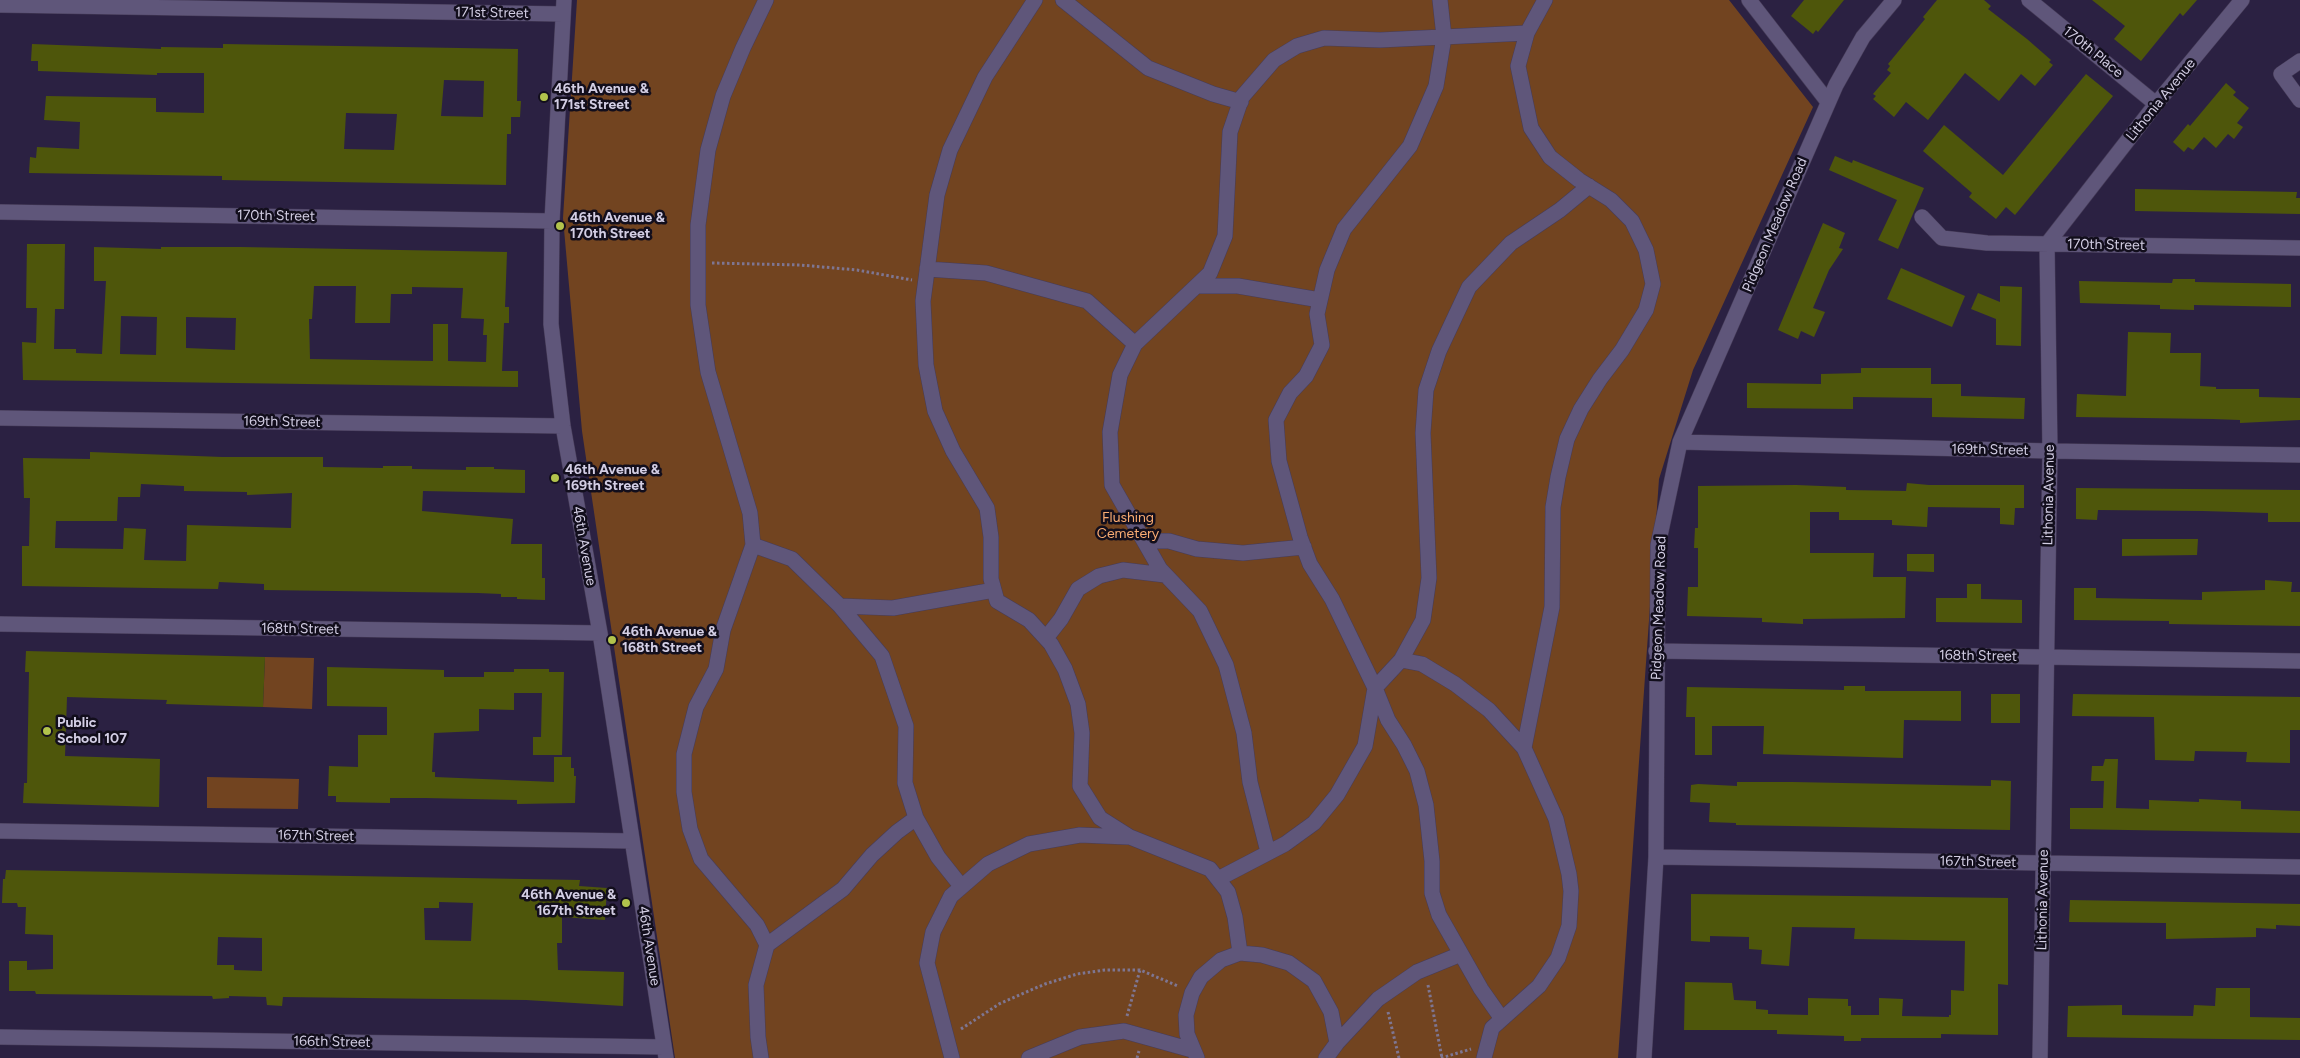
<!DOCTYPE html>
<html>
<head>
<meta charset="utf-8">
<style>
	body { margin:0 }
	canvas { display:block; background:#2b2142 }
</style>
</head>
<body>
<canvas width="2300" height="1058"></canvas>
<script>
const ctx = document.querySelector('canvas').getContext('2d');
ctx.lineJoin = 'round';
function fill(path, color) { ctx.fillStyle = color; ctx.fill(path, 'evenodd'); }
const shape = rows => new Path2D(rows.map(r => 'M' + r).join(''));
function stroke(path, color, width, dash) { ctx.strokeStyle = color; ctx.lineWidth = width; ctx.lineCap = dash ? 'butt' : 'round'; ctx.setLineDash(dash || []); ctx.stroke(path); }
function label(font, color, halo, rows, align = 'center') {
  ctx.font = font + ' Figtree,sans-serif'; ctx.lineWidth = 5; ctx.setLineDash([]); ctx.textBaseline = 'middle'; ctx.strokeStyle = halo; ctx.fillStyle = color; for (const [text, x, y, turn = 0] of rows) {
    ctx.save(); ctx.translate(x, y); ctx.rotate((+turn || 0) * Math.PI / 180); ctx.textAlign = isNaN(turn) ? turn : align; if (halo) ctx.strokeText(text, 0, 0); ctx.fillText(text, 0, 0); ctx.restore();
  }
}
fill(shape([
	[577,0,1729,0,1813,107,1693,370,1659,479,1618,1058,675,1058,582,431,563,218],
	[265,657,314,658,312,709,263,707],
	[207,777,299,779,298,809,207,808]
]), '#724420');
fill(shape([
	[1804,0,1844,0,1818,32,1816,30,1813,34,1791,16],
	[1937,0,1984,0,1991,6,1988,9,2027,39,2051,60,2049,62,2053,65,2035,86,2021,74,1999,101,1965,73,1928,120,1906,102,1894,117,1873,99,1876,96,1873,94,1891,73,1887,70,1890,66,1888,64,1925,19,1923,17],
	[2092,0,2197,0,2183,16,2180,13,2141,61,2114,39,2125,26],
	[32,44,161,49,161,47,223,48,223,44,518,49,517,101,521,101,520,117,511,117,511,134,507,134,506,185,222,180,222,176,29,173,30,157,36,158,37,147,79,149,80,122,44,120,46,96,156,98,156,112,204,113,204,73,157,73,157,75,38,71,38,61,31,61],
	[444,80,484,81,483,117,441,116],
	[346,113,397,114,394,150,344,149],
	[2086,74,2113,96,2015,215,2006,207,1996,219,1969,197,1972,193,1923,151,1944,125,2003,175],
	[2226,83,2236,92,2233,95,2249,108,2237,123,2243,127,2234,139,2228,134,2216,148,2204,137,2193,150,2188,147,2184,152,2173,142,2188,124,2190,126],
	[1835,156,1852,163,1853,160,1924,188,1898,249,1878,240,1897,200,1829,170],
	[2135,189,2297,192,2296,198,2300,198,2300,214,2135,211],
	[1823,223,1845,233,1839,248,1843,249,1829,270,1813,308,1825,312,1814,337,1801,331,1798,339,1778,330],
	[27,244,65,244,64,309,55,309,54,349,76,349,76,353,102,354,106,281,94,281,94,247,161,249,161,247,241,247,507,252,505,307,509,307,509,323,504,323,502,371,518,371,518,387,23,380,22,342,36,343,37,308,26,308],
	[314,286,356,286,355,323,390,323,391,294,412,294,412,287,463,288,461,318,484,319,483,335,487,335,486,362,448,361,448,324,433,324,433,361,310,359,309,319,312,319],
	[121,316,157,317,156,355,120,354],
	[186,317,236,318,235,350,186,348],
	[1901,268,1965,296,1952,327,1887,299],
	[2173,279,2195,279,2195,282,2291,284,2291,307,2194,305,2194,310,2160,309,2160,305,2080,303,2079,281,2172,283],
	[2000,286,2022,287,2021,346,1996,345,1996,319,1971,309,1978,293,2000,302],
	[2128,332,2171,333,2170,353,2201,353,2200,386,2216,387,2216,389,2259,389,2259,397,2300,398,2300,420,2240,423,2240,420,2213,419,2076,417,2077,394,2126,396],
	[1861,368,1931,368,1931,384,1961,384,1961,396,2025,398,2024,419,1932,417,1932,398,1853,397,1853,409,1747,408,1747,383,1821,384,1821,374,1861,373],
	[90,452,222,457,323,457,323,467,383,468,383,466,412,466,412,469,466,470,466,467,494,467,494,469,525,470,525,493,423,491,422,511,513,519,511,544,542,544,542,578,545,578,545,600,517,599,517,597,501,597,501,594,478,593,264,590,264,584,219,582,218,589,22,586,22,546,29,546,30,498,24,498,23,458,90,459],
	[141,484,184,486,184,491,247,492,247,495,292,493,291,528,187,525,186,561,144,560,146,529,124,528,123,549,55,548,56,521,117,521,118,497,140,497],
	[1907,483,1929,485,2024,485,2024,508,2015,508,2014,525,2000,524,2000,508,1928,507,1927,527,1892,525,1892,520,1839,520,1839,512,1810,512,1810,553,1874,553,1873,577,1906,577,1905,618,1803,619,1803,624,1762,622,1762,618,1687,616,1688,587,1698,587,1698,548,1694,548,1695,528,1698,528,1698,486,1796,485,1846,487,1846,490,1906,491],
	[2076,488,2300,490,2300,522,2268,522,2268,513,2203,511,2098,510,2097,520,2076,519],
	[2122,539,2198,539,2197,555,2122,556],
	[1907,554,1934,554,1934,572,1907,571],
	[2265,580,2292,582,2291,592,2300,592,2300,626,2169,624,2169,621,2074,620,2074,588,2096,588,2096,598,2202,600,2202,592,2265,590],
	[1967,584,1981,584,1981,599,2022,600,2022,623,1936,622,1936,598,1967,598],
	[26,651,265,657,263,707,166,704,167,700,67,697,65,756,160,759,159,807,23,803,24,783,27,783,29,672,25,672],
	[327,667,444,670,444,677,484,677,484,672,514,672,514,669,549,669,549,672,564,672,562,755,533,755,533,737,541,737,542,693,514,693,514,710,479,709,479,731,434,733,432,772,435,772,435,777,554,782,554,757,571,757,571,768,574,768,574,776,576,776,575,803,517,804,517,800,426,798,390,798,390,803,336,802,336,796,328,796,329,766,358,767,358,735,387,735,387,707,327,706],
	[1844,686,1865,686,1865,691,1961,691,1961,721,1904,720,1903,758,1763,754,1764,726,1712,726,1712,755,1695,755,1695,717,1686,717,1687,687,1844,690],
	[1991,694,2020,694,2020,723,1991,723],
	[2073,694,2300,697,2300,730,2290,730,2290,763,2246,762,2247,752,2195,751,2194,761,2155,760,2154,717,2072,716],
	[2105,759,2118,759,2116,808,2149,809,2149,800,2199,802,2199,799,2241,801,2241,809,2300,811,2300,833,2070,829,2070,808,2103,808,2104,781,2091,781,2092,766,2103,766],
	[1991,780,2011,781,2010,830,1736,825,1736,823,1709,822,1710,803,1690,802,1691,785,1698,784,1737,786,1737,782,1793,782,1991,786],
	[6,870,580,880,579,886,607,888,605,920,562,917,562,943,557,943,558,970,624,972,623,1006,526,1000,283,997,282,1006,267,1005,266,997,229,996,229,998,213,999,212,996,36,994,35,991,9,991,9,961,27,961,27,970,53,969,53,935,25,934,26,907,18,907,17,903,2,903,3,879,5,879],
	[439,902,473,903,471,941,425,940,424,908,439,908],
	[218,937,262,938,262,971,234,970,234,965,217,965],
	[1691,894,2008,898,2008,985,1998,984,1998,1035,1941,1034,1941,1038,1861,1038,1861,1041,1844,1041,1844,1036,1777,1034,1777,1030,1684,1030,1685,982,1732,983,1734,1000,1756,1001,1756,1009,1768,1010,1768,1014,1808,1015,1808,998,1848,999,1848,1006,1851,1006,1851,1015,1879,1015,1879,998,1903,999,1902,1016,1949,1017,1949,1015,1951,1015,1951,990,1964,991,1965,941,1854,939,1855,928,1792,927,1789,966,1761,964,1762,950,1749,949,1749,937,1710,936,1710,942,1691,941],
	[2070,900,2300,904,2300,926,2276,925,2276,929,2256,928,2256,937,2166,939,2166,923,2069,922],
	[2216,988,2250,988,2250,1017,2300,1018,2300,1040,2067,1037,2068,1006,2122,1005,2122,1015,2193,1016,2194,1005,2215,1006]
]), '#4e560b');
const minor = shape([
	[564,0,552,221,551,324,563,426,600,633,666,1058],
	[1035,0,985,77,950,150,937,195,923,301,926,365,935,411,953,451,987,508,991,537,991,579,997,601,1029,620,1051,644,1065,669,1078,704,1082,733,1080,786,1100,818,1130,837,1210,869,1228,892,1235,917,1240,953,1221,960,1201,977,1192,993,1186,1015,1187,1034,1197,1058],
	[1063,0,1148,68,1213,94,1241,102],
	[1440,0,1444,37,1436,86,1410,146,1344,229,1327,270,1317,314,1322,345,1306,376,1290,393,1276,420,1279,461,1300,537,1310,564,1332,599,1375,688,1388,720,1404,745,1417,771,1426,805,1432,861,1432,893,1439,915,1481,989,1502,1019],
	[1749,0,1828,102],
	[2029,0,2156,104],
	[0,5,563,14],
	[2300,61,2281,74,2300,100],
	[0,212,552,221],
	[1922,217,1942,238,1987,243,2300,248],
	[927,269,986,273,1087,301,1135,344,1210,273,1225,236,1230,132,1242,97,1274,60,1297,46,1324,38,1380,40,1527,33],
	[1197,286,1238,286,1320,300],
	[1135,344,1120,375,1110,432,1112,485,1160,569,1200,611,1226,665,1244,733,1250,782,1268,852],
	[0,418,563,426],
	[1680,442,2050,451,2300,455],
	[1145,541,1169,541,1197,549,1243,553,1304,547],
	[753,545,792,559,840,606,882,656,906,726,905,783,916,818,938,857,961,886],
	[840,606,893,608,994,590],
	[0,624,600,633],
	[1046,638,1061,619,1078,589,1099,576,1123,570,1165,575],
	[1656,651,2300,661],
	[1401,660,1422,664,1455,684,1489,710,1524,748],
	[0,831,632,841],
	[1656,857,2300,867],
	[1218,879,1285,844,1314,823,1337,795,1365,746,1375,688,1401,660,1423,620,1429,578,1423,433,1426,390,1439,351,1469,287,1511,243,1560,210,1589,186],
	[767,945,843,889,872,855,897,832,916,818],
	[1240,953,1262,955,1289,963,1314,981,1331,1012,1337,1043],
	[0,1037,664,1047],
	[761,1058,758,1037,756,985,767,945,757,925,701,859,690,829,684,792,684,754,696,707,716,669,723,630,753,545,750,513,708,372,698,305,698,225,708,150,723,96,743,48,766,0],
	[952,1058,927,963,933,932,951,896,988,864,1029,844,1080,835,1127,837],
	[1029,1058,1080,1037,1124,1031,1192,1050],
	[1326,1058,1337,1043,1378,999,1417,972,1461,954],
	[1484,1058,1492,1028,1539,986,1558,958,1569,926,1571,891,1569,874,1556,819,1524,748,1552,607,1553,507,1558,477,1567,439,1581,409,1600,379,1622,350,1646,310,1653,284,1646,250,1632,221,1611,200,1579,180,1550,157,1531,128,1518,66,1527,33,1545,0],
	[1644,1058,1656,857,1658,545,1680,442,1836,85,1863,37,1894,0],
	[2040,1058,2050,451,2047,244,2156,104,2242,0]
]);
stroke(minor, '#463c58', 16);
stroke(shape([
	[712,263,800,265,857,270,912,280],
	[1428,985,1442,1058],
	[1388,1012,1399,1058],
	[1127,1016,1140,970],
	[961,1029,999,1004,1045,984,1077,974,1105,970,1140,970,1178,986],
	[1137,1058,1139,1051],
	[1441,1058,1471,1049]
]), '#7e7692', 3, [2.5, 2.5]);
stroke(minor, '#5f567a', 15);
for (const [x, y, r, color] of [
	[544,97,5,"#b2c34c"],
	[560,226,5,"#b2c34c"],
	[555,478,5,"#b2c34c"],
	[612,640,5,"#b2c34c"],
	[47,731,5,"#b2c34c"],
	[626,903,5,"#b2c34c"]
]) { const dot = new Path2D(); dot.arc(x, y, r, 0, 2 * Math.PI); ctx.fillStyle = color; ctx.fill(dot); stroke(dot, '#120e1c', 2); }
label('14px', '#d3cee4', '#120e1c', [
	["171st Street",492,13,1],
	["170th Place",2093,52,39],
	["Lithonia Avenue",2161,100,-51],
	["170th Street",276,216,1],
	["Pidgeon Meadow Road",1775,225,-67],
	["170th Street",2106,245,1],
	["169th Street",282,422,1],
	["169th Street",1990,450,1],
	["Lithonia Avenue",2049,495,-89],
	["46th Avenue",584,546,80],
	["Pidgeon Meadow Road",1659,608,-88],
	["168th Street",300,629,1],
	["168th Street",1978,656,1],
	["167th Street",316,836,1],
	["167th Street",1978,862,1],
	["Lithonia Avenue",2043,900,-89],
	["46th Avenue",649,946,81],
	["166th Street",332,1042,1]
]);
label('bold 14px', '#d3cee4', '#120e1c', [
	["46th Avenue &",554,89],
	["171st Street",554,105],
	["46th Avenue &",570,218],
	["170th Street",570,234],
	["46th Avenue &",565,470],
	["169th Street",565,486],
	["46th Avenue &",622,632],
	["168th Street",622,648],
	["Public",57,723],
	["School 107",57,739],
	["46th Avenue &",616,895,"right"],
	["167th Street",616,911,"right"]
], 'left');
label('14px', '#faac73', '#120e1c', [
	["Flushing",1128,518],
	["Cemetery",1128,534]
]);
</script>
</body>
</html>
